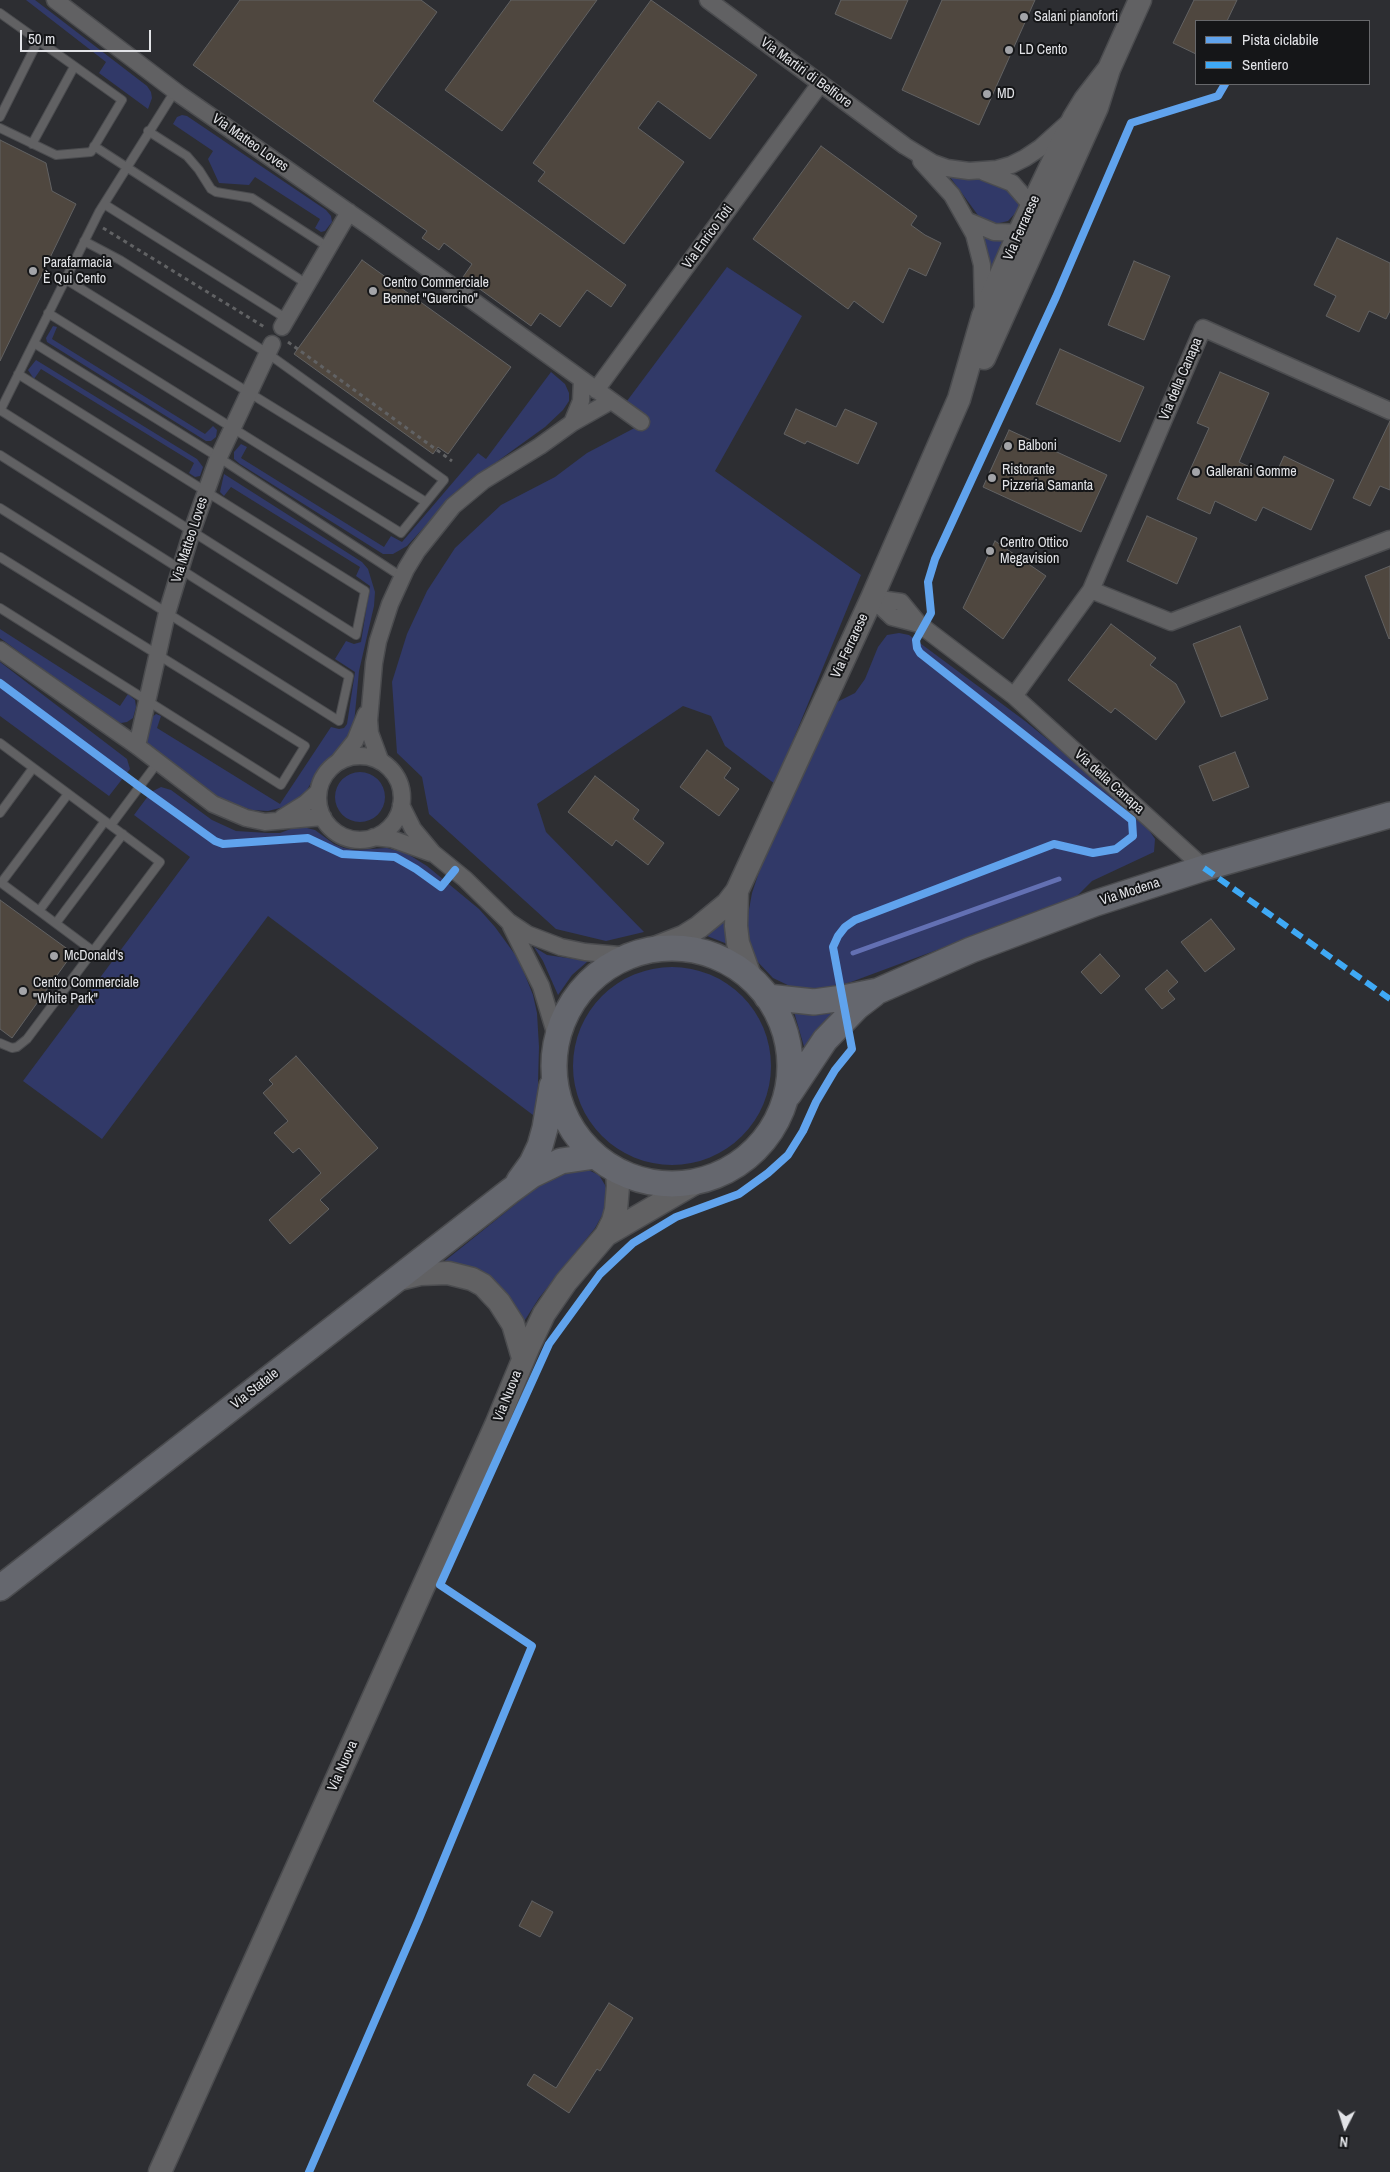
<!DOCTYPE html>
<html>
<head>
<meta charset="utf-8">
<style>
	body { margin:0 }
	#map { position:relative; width:1390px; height:2172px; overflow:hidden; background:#2d2e32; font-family:"Archivo Narrow",sans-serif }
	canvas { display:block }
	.legend { position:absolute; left:1195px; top:20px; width:175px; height:65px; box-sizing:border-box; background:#151618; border:1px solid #67686b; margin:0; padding:6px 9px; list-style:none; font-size:15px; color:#e2e3e7 }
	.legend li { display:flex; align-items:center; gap:10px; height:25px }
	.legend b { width:25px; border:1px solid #67686b }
	.north { position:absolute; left:1320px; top:2102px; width:50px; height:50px; -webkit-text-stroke:4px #151618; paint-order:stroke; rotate:185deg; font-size:14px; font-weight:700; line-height:20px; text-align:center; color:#e2e3e7 }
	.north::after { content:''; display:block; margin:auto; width:18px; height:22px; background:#e2e3e7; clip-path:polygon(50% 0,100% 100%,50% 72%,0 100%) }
	.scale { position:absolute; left:20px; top:30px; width:131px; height:22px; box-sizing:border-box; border:2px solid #e2e3e7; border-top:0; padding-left:6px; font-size:15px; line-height:18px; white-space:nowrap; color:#e2e3e7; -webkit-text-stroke:4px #151618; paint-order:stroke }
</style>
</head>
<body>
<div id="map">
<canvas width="1390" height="2172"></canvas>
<ul class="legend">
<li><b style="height:6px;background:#60a3ed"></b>Pista ciclabile</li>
<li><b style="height:6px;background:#3fa9f5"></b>Sentiero</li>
</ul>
<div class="north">N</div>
<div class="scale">50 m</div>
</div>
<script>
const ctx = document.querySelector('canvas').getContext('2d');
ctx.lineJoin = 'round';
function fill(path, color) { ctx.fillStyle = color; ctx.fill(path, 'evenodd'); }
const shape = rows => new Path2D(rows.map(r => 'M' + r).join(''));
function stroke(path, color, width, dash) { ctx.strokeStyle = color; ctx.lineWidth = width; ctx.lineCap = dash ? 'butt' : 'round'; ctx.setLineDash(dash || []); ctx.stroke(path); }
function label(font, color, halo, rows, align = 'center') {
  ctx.font = font + ' "Archivo Narrow",sans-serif'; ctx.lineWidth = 4; ctx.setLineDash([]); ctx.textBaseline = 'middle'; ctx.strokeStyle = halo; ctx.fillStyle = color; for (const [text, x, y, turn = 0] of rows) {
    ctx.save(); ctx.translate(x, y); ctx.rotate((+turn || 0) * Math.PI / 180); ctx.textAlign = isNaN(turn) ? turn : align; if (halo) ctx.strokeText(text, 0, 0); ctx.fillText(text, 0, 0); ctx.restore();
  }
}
fill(shape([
	[26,0,35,0,147,86,151,92,152,98,148,109,99,73,106,62],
	[182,115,187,116,326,210,331,216,332,222,325,231,321,232,315,228,320,219,255,177,249,185,219,183,208,159,213,151,173,124,177,117],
	[950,177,1004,181,1020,196,1019,209,1008,221,995,224,980,218],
	[980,235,1009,243,993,280],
	[727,267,802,316,715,471,861,575,775,784,725,746,711,716,683,706,537,804,546,832,644,932,606,941,556,929,429,814,422,777,397,753,392,682,407,634,427,591,455,548,501,505,555,477,587,453,644,423,627,401],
	[53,326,57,327,52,339,205,434,213,426,217,430,216,437,211,441,206,441,47,342,46,338],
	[36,360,197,459,203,467,200,476,195,477,189,473,194,463,41,369,34,379,28,370],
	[551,372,565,384,569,393,569,401,563,410,545,427,459,489,407,546,393,554,383,554,240,464,234,459,234,452,241,444,247,447,241,458,384,547,391,536,402,542,478,453,486,459],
	[224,474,362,562,368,569,375,592,374,606,359,671,354,724,342,747,318,770,307,790,298,800,284,807,268,811,252,810,221,800,145,743,151,718,156,714,161,716,157,728,280,804,331,727,339,729,344,728,347,724,355,672,335,659,346,641,354,644,361,642,370,586,356,576,360,567,231,487,224,496,220,492],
	[0,629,120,706,128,694,135,700,136,707,133,718,127,722,121,723,113,720,0,638],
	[899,633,909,635,928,649,1025,721,1091,775,1142,820,1155,839,1154,852,1092,881,1074,899,851,982,822,990,796,989,773,978,755,959,748,937,748,915,752,893,761,866,833,704,855,693,865,679,878,647,887,635],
	[0,662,127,759,130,769,109,796,0,716],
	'335 797a25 25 0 1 1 50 0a25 25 0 1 1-50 0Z',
	[161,787,171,790,212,820,236,831,268,833,280,833,296,827,303,827,315,830,334,844,344,848,355,850,387,848,406,853,427,866,479,909,495,927,519,960,533,995,537,1013,539,1047,537,1118,268,916,102,1139,23,1081,190,857,134,815,151,792],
	[729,913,730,945,702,934],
	[534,947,547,955,588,961,572,975,558,995,543,961],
	'573 1066a99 99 0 1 1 198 0a99 99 0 1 1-198 0Z',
	[794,1012,814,1014,837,1013,805,1050],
	[582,1167,599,1175,605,1185,608,1193,605,1210,595,1228,539,1298,523,1323,508,1295,492,1279,441,1264,552,1175]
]), '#313968');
stroke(shape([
	[853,953,1059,879]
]), '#6370b3', 5);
const building = shape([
	[240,0,421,0,437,12,373,101,626,285,611,307,587,290,560,327,540,313,531,326,463,277,472,264,444,243,439,250,422,238,427,231,193,65,240,0],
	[511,0,597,0,502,131,445,90,511,0],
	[651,0,757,75,710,139,658,101,638,128,684,162,624,244,538,181,545,172,533,163,651,0],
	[841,0,908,0,891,39,835,14,841,0],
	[942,0,1035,0,979,125,902,90,942,0],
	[1194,0,1237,0,1227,21,1196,21,1196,54,1173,43,1194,0],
	[0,140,46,163,52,191,76,204,0,361,0,140],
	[821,146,917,216,911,225,925,235,941,243,926,276,909,268,883,323,854,301,848,309,753,239,821,146],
	[1337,238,1390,263,1390,311,1386,319,1369,311,1359,332,1326,316,1336,296,1314,285,1337,238],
	[362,260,511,367,448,454,438,447,433,454,294,354,362,260],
	[1134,261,1170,276,1144,340,1108,325,1134,261],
	[1060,349,1144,387,1120,442,1036,404,1060,349],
	[1220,372,1269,393,1239,462,1274,478,1284,456,1334,480,1311,530,1263,507,1256,521,1215,501,1210,514,1177,499,1209,428,1197,423,1220,372],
	[796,409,836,427,845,409,877,423,858,464,807,441,805,444,784,434,796,409],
	[1390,421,1390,490,1380,486,1370,506,1353,498,1390,421],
	[1009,430,1107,475,1081,532,983,487,1009,430],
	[1147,516,1197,538,1177,584,1127,561,1147,516],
	[995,541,1046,576,1003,639,963,608,995,541],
	[1390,566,1390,638,1389,639,1365,576,1390,566],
	[1111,624,1156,658,1150,665,1176,684,1185,702,1156,740,1115,708,1111,713,1068,680,1111,624],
	[1240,626,1268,699,1221,717,1193,644,1240,626],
	[707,750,731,768,724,778,739,789,719,816,680,787,707,750],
	[1235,752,1249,787,1213,801,1199,766,1235,752],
	[595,776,639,810,633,819,664,843,648,865,616,840,612,846,568,812,595,776],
	[0,900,73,953,12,1038,0,1029,0,900],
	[1211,919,1235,949,1205,972,1181,942,1211,919],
	[1100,954,1120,976,1101,994,1081,972,1100,954],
	[1167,970,1178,982,1168,991,1175,999,1162,1009,1145,989,1167,970],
	[296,1056,378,1148,320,1200,329,1209,290,1244,269,1220,321,1173,299,1148,293,1153,274,1133,288,1121,263,1093,273,1084,269,1080,296,1056],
	[532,1901,553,1912,540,1937,519,1926,532,1901],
	[609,2003,633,2018,600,2071,597,2069,569,2113,527,2085,534,2074,556,2088,609,2003]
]);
fill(building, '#4f473f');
stroke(building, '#626263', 1);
const service = shape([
	[0,13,122,100,91,152,56,155,0,128],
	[0,117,38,41],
	[148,131,187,156,199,170,211,189,216,192,252,198,328,247],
	[32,144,74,67],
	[94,146,307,284],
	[104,204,287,319],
	[65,279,426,502],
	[48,313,401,533,444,480,267,353,120,260,84,241],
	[34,343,218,457,402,577],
	[0,410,356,635,365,591,18,374],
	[0,411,99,212,175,91],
	[0,455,349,676,339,721,0,508],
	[0,557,305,746,281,785,0,608],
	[0,743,160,862,27,1039,17,1047,12,1048,0,1043],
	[0,813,33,768],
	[111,825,158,762],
	[0,882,93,951],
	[1,883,68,794],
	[39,911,105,821],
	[56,923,123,834]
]);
const minor = shape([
	[55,0,179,94,373,229,641,422],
	[708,0,905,146,933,163,947,168,969,171,997,169,1011,165,1025,158,1040,148,1069,122],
	[921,161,952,195,974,234,982,265,983,310],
	[984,172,1012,183,1038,213],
	[968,221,994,232,1029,233],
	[282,327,349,212],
	[596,390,820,84],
	[572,423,581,401,582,380],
	[1091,590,1171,622,1390,539],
	[872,598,901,602,919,624,1014,696,1204,868],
	[872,598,892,617,919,624],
	[0,650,137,746,213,804,246,818,265,822,323,817],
	[1014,696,1091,590,1203,328,1390,411],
	[137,746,167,613,192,531,217,461,272,344],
	'318 798a42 42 0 1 1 84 0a42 42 0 1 1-84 0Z',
	[380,760,370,733,369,720,374,663,378,641,390,604,406,569,417,551,453,506,483,481,540,446,572,423,611,401],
	[339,761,355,741,366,714],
	[401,805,413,829,433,853,465,879,509,922,527,934,561,947,585,952,630,956],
	[282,818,306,803,318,792],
	[374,837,392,839,431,853],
	[511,926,541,986,557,1039]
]);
const secondary = shape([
	[984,358,1097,107,1109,69,1140,0],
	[737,891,736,926,738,943,751,979],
	[647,951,683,937,699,927,727,904,737,891,872,598,959,399,983,316,1019,233,1074,118,1085,100,1109,69],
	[606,1235,613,1221,616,1210,618,1186,617,1171],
	[395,1280,420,1274,448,1273,472,1279,483,1285,499,1302,513,1324,523,1358],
	[160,2172,496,1425,528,1348,544,1314,566,1282,606,1235,702,1179]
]);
const primary = shape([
	'554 1066a118 118 0 1 1 236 0a118 118 0 1 1-236 0Z',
	[767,997,814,1002,843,998,878,991,971,950,1096,903,1204,868,1390,815],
	[789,1094,825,1040,857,1007,874,994],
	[519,1181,532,1163,540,1146,545,1128,552,1086],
	[0,1588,510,1191,532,1175,561,1161,595,1156]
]);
stroke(service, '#4b4c4f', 10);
stroke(minor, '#4b4c4f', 19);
stroke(secondary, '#4b4c4f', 25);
stroke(primary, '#4b4c4f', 28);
stroke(shape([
	[103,228,266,328],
	[288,342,452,461]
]), '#616264', 3, [4, 4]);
stroke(service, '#616163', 8);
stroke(minor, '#616163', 16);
stroke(secondary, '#616163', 22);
stroke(primary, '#65676e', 25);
stroke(shape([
	[1204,868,1390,999]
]), '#3fa9f5', 6, [12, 6]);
stroke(shape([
	[0,683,140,787,215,841,223,844,308,838,342,854,395,857,416,869,441,887,455,870],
	[309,2172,419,1919,532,1646,440,1585,549,1344,600,1274,633,1243,676,1217,739,1194,768,1173,788,1155,803,1131,816,1102,835,1070,852,1049,833,947,838,936,845,927,855,920,1054,844,1093,853,1116,849,1133,836,1132,820,920,653,917,648,916,640,931,613,928,582,935,559,1056,297,1131,123,1218,96,1225,84]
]), '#60a3ed', 8);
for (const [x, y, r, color] of [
	[1024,17,5,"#a3a4a8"],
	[1009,50,5,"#a3a4a8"],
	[987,94,5,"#a3a4a8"],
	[33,271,5,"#a3a4a8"],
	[373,291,5,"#a3a4a8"],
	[1008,446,5,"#a3a4a8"],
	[1196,472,5,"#a3a4a8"],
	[992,478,5,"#a3a4a8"],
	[990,551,5,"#a3a4a8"],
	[54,956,5,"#a3a4a8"],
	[23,991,5,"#a3a4a8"]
]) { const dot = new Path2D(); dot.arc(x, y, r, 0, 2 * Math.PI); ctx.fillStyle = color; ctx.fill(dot); stroke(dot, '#151618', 2); }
label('14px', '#e2e3e7', '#151618', [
	["Salani pianoforti",1034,17],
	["LD Cento",1019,50],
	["MD",997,94],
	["Parafarmacia",43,263],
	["È Qui Cento",43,279],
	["Centro Commerciale",383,283],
	["Bennet \"Guercino\"",383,299],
	["Balboni",1018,446],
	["Ristorante",1002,470],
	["Pizzeria Samanta",1002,486],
	["Gallerani Gomme",1206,472],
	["Centro Ottico",1000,543],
	["Megavision",1000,559],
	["McDonald's",64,956],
	["Centro Commerciale",33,983],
	["\"White Park\"",33,999]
], 'left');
label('14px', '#e2e3e7', '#151618', [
	["Via Martiri di Belfiore",806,73,36],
	["Via Matteo Loves",250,143,35],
	["Via Ferrarese",1022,228,-66],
	["Via Enrico Toti",708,237,-54],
	["Via della Canapa",1181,379,-67],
	["Via Matteo Loves",190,540,-72],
	["Via Ferrarese",850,646,-65],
	["Via della Canapa",1109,782,42],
	["Via Modena",1130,892,-18],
	["Via Statale",255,1389,-38],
	["Via Nuova",508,1396,-68],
	["Via Nuova",343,1766,-66]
]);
</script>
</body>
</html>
